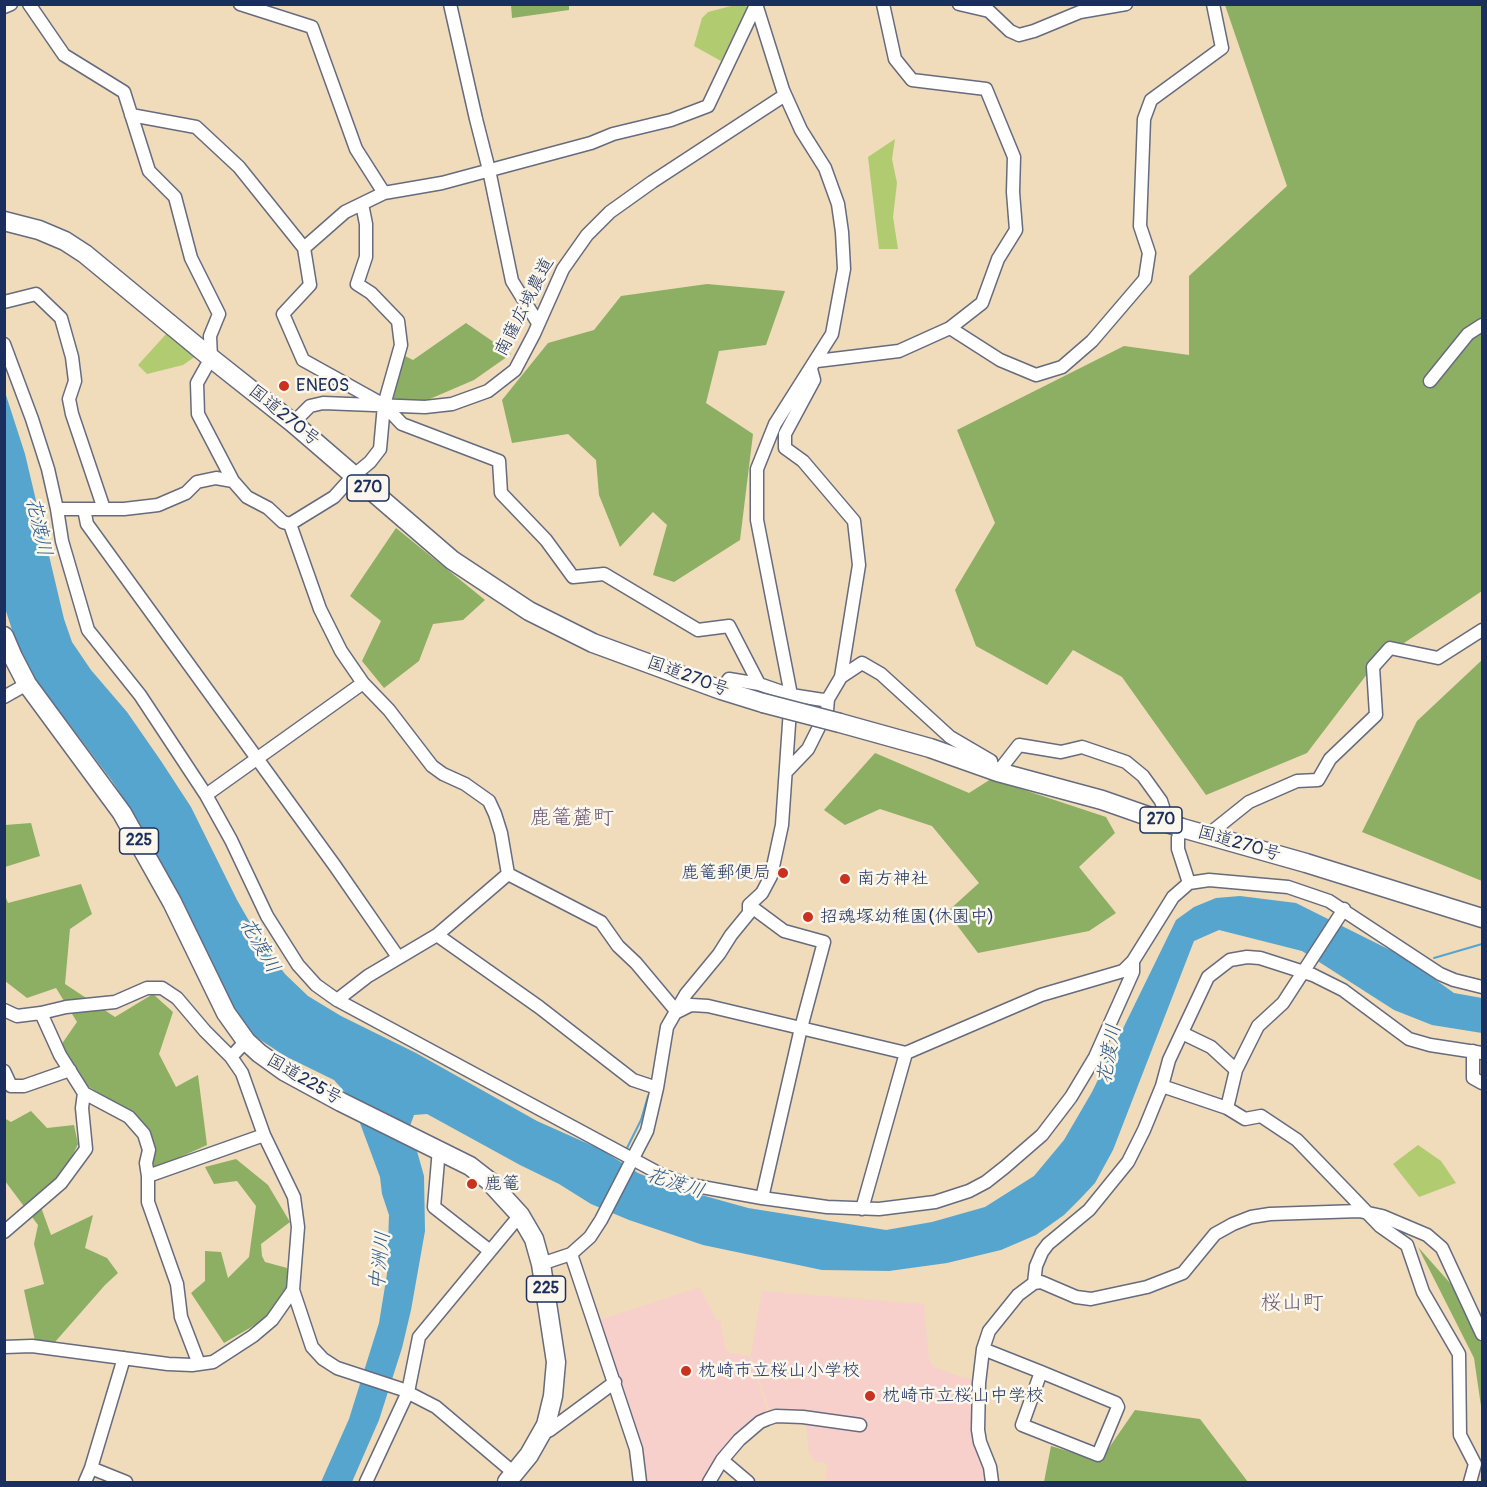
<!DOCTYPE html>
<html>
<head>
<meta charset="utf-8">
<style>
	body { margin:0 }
	#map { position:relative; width:1487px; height:1487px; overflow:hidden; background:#f0dbba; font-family:Pangolin,sans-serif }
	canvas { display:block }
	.frame { position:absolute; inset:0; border:6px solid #1b2f5e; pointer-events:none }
</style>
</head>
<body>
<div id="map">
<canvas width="1487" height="1487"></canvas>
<div class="frame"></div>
</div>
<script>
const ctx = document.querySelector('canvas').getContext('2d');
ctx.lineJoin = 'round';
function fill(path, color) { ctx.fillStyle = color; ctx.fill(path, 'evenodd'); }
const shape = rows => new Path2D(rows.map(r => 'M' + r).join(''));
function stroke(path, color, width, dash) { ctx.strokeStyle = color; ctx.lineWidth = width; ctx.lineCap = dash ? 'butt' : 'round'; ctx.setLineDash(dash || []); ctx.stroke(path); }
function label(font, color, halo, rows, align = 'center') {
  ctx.font = font + ' Pangolin,"Klee One",sans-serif'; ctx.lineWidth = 5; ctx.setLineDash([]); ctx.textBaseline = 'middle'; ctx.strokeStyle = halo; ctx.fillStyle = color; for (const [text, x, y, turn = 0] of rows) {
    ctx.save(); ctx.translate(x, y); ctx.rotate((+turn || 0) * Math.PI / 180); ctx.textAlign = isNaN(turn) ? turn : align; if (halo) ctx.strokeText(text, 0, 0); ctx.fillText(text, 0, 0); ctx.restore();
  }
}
fill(shape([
	[698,1288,702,1292,717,1321,720,1320,726,1350,729,1353,750,1356,769,1416,705,1482,647,1482,644,1454,600,1320],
	[762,1291,924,1304,929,1359,933,1367,961,1377,975,1379,989,1482,825,1482,828,1464,815,1461,809,1453,805,1414,771,1415,751,1355]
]), '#f7d0cc');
fill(shape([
	[735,5,744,5,747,7,721,61,694,46,702,18,708,12],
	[895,139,892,159,897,183,893,217,898,249,879,249,868,157],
	[168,332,196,356,183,365,147,374,138,365],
	[1418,1145,1441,1161,1456,1183,1419,1197,1393,1164]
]), '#b1cb71');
fill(shape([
	[511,5,569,5,569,10,512,18],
	[1225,5,1482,5,1482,591,1377,661,1307,753,1206,795,1122,677,1073,650,1047,685,976,646,955,590,995,523,957,430,1124,346,1189,355,1189,276,1287,186],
	[707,284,785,291,766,345,719,351,706,403,753,434,740,540,674,582,653,575,667,525,653,512,620,547,599,495,596,460,568,434,512,443,502,400,548,343,594,330,621,296],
	[466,323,511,354,474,380,425,401,393,400,403,355,413,360],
	[396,528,485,600,463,620,433,624,419,661,384,688,362,661,381,621,350,596],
	[1482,660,1482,881,1362,832,1417,721],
	[875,753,969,793,991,779,1106,817,1115,833,1079,867,1116,913,1089,931,978,953,947,912,979,883,932,826,880,809,845,825,824,810],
	[31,823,40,856,5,867,5,825],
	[81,884,92,914,70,929,65,984,115,1017,153,994,173,1012,159,1054,176,1087,198,1075,207,1145,154,1169,150,1135,133,1114,86,1085,61,1045,77,1022,56,988,27,998,5,981,4,893,8,903],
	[31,1111,47,1128,74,1125,78,1144,65,1171,41,1191,42,1210,51,1235,93,1215,85,1248,107,1258,118,1273,105,1285,55,1342,35,1341,24,1290,44,1284,34,1244,38,1225,5,1181,4,1118,11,1122],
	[236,1159,268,1185,290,1222,261,1244,262,1256,265,1262,287,1268,289,1290,267,1318,224,1343,191,1293,205,1281,205,1251,221,1252,228,1278,249,1257,256,1206,237,1181,214,1184,205,1167],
	[1418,1247,1482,1319,1482,1413,1474,1358],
	[1135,1410,1200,1419,1248,1482,1044,1482,1051,1446,1097,1460,1102,1458]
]), '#8caf63');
fill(shape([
	[4,389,25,454,64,619,72,642,91,670,127,712,161,761,191,807,237,900,260,940,285,974,308,996,341,1016,416,1053,537,1121,602,1150,638,1173,669,1186,748,1208,886,1230,932,1222,985,1207,1034,1176,1064,1140,1092,1092,1176,920,1194,907,1216,898,1240,896,1296,903,1402,956,1454,993,1482,998,1482,1033,1432,1025,1394,1010,1302,951,1219,930,1194,941,1113,1150,1095,1183,1080,1199,1064,1215,1036,1235,1001,1250,947,1263,889,1271,822,1270,703,1245,629,1220,591,1204,559,1184,520,1165,427,1114,414,1115,410,1126,424,1176,425,1231,411,1310,402,1348,379,1420,352,1482,321,1482,349,1419,379,1323,387,1274,389,1215,382,1194,380,1177,351,1099,334,1080,285,1056,262,1041,244,1027,227,1006,192,923,140,824,112,781,36,680,15,639,4,605]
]), '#55a5cf');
stroke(shape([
	[1434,958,1482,944],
	[627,1148,641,1120,648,1096]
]), '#55a5cf', 2);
const minor = shape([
	[29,4,64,55,124,92,149,171,175,197,191,258,219,314,210,336,211,358,197,383,198,414,233,481],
	[240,4,312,27,356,149,384,193],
	[450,4,476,119,489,170,512,281,538,323],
	[959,4,989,11,1010,31,1019,35,1034,31,1080,12,1126,4],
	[4,7,11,4],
	[131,115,196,127,239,167,304,248,310,285,283,314,303,360,384,405,402,424,499,461,501,493,546,540,573,577,604,574,698,630,729,626,759,684],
	[304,248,345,212,384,193,442,183,591,143,613,134,671,120,708,106,756,5],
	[4,302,36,294,61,318,72,357,75,381,69,399,72,414,104,509],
	[950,328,1000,360,1036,375,1062,367,1092,341,1145,279,1149,253,1140,226,1144,119,1151,100,1222,48,1213,4],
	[4,344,32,419,48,469,57,509,62,541,88,630,140,695,206,795,231,840,267,916,298,965,316,985,337,1000,368,976,437,935,508,874],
	[817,361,899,351,950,328,982,303,998,259,1016,230,1013,192,1014,157,986,89,912,80,895,59,883,4],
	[1430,381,1468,334,1482,325],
	[293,423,310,406,323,403,425,407,452,404,488,391,515,370,534,334,563,269,587,235,610,212,652,182,785,95],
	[57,509,124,509,158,505,186,493,197,482,216,478,233,481,247,497,268,508,283,522,290,524,334,497,353,476,370,462,380,449,384,405,401,345,398,321,371,293,357,284,366,257,366,224,362,204],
	[84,509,87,524,335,866,398,957],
	[290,524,320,609,341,651,363,683,389,710,432,766,443,774,465,784,489,801,495,814,501,833,508,874,601,922,618,946,636,963,677,1012],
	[841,677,862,663,881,674,950,737,991,761,992,770],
	[721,690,729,679,759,684,791,695,823,700,828,699,841,677,859,565,854,521,803,461,785,448,785,434,814,380,811,369],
	[4,697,27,684],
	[786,772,808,749,827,711,828,699],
	[998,772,1019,745,1061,752,1082,747,1126,762,1143,776,1161,801,1168,822],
	[206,795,363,683],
	[1182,828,1178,838,1178,849,1189,883],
	[1209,834,1249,802,1297,781,1318,780,1330,759,1376,715,1373,667,1390,648,1438,658,1482,630],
	[749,905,784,931,824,942,801,1028,762,1198],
	[437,935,539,1007,633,1080,657,1088],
	[337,1000,664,1176,691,1185,762,1198,827,1207,879,1209,935,1202,969,1191,986,1182,1005,1167,1042,1135,1071,1097,1095,1057,1133,972,1133,961],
	[4,1010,17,1016,41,1013,66,1007,115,1002,147,988,162,988,177,998,205,1031,231,1057],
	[677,1012,691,1005,708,1006,906,1053,1041,995,1123,971,1133,961,1173,897,1189,883,1209,880,1288,887,1329,901,1440,974,1454,980,1482,987],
	[41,1013,60,1055,84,1093,129,1117,144,1134,149,1150,146,1163,148,1176,264,1135],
	[1182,1033,1211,1047,1236,1070],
	[1473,1051,1473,1078,1482,1083],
	[4,1071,11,1086,24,1086,70,1070],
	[1162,1086,1227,1108,1245,1119,1261,1116,1297,1140,1380,1226,1407,1245,1423,1292,1459,1354,1460,1435,1475,1464,1470,1482],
	[1227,1108,1236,1070,1258,1026,1283,1003,1344,909],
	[439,1149,434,1207,490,1251],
	[148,1176,148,1202,177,1284,181,1317,199,1364],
	[862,1209,906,1053],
	[4,1232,61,1183,86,1149,82,1108,84,1093],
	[571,1254,636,1449,640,1482],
	[541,1264,571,1254,590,1237,601,1220,647,1131,657,1088,667,1027,686,994,719,954,731,935,749,913,749,905,762,893,771,876,782,825,791,695,757,520,757,469,775,424,832,334,844,269,842,232,838,204,825,168,801,130,783,90,756,4],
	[1034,1283,1036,1266,1042,1252,1048,1244,1089,1210,1128,1162,1144,1130,1162,1086,1169,1060,1208,977,1230,960,1247,957,1260,958,1313,975,1343,990,1409,1039,1430,1045,1482,1053],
	[293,1290,312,1347,323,1359,337,1368,401,1389,436,1407,514,1473],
	[4,1347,32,1346,168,1364,192,1365,213,1362,253,1336,272,1320,293,1290,298,1227,294,1197,264,1135,242,1073,231,1057,246,1041],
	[983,1349,1041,1372,1116,1403,1118,1407,1098,1455,1022,1425,1041,1372],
	[124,1358,91,1468,126,1482],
	[543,1433,550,1430,615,1382],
	[722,1460,748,1482],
	[85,1482,91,1468],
	[366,1482,408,1392,419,1337,520,1215],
	[709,1482,722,1460,739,1440,760,1422,767,1419,776,1416,803,1417,860,1425],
	[992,1482,990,1467,980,1442,978,1430,979,1383,983,1349,989,1331,1018,1295,1034,1283,1041,1282,1076,1297,1091,1299,1147,1287,1183,1273,1215,1234,1233,1224,1251,1217,1270,1214,1359,1211,1382,1216,1427,1235,1442,1248,1482,1334]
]);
const highway = shape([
	[4,221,39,230,65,241,85,254,211,358,293,423,452,560,529,611,593,643,721,690,763,703],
	[4,636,13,657,27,684,122,813,172,902,226,1013,246,1041,259,1053,284,1071,341,1102,470,1166,488,1180,520,1215,534,1239,541,1264,556,1362,553,1396,546,1425,529,1455,507,1482],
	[840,723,930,748,998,772,1102,800,1182,828,1306,863,1482,918]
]);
stroke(minor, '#666b7e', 15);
stroke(highway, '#666b7e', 21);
stroke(minor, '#fff', 12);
stroke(highway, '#fff', 18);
const highwayBridge = shape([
	[763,703,840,723]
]);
stroke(highwayBridge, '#666b7e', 21, []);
stroke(highwayBridge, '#fff', 18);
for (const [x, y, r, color] of [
	[284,386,6,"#c8321e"],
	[783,873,6,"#c8321e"],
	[845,879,6,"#c8321e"],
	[808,917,6,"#c8321e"],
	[472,1184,6,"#c8321e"],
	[686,1371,6,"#c8321e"],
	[870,1396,6,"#c8321e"]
]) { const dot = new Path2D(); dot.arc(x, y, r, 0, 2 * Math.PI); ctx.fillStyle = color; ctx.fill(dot); stroke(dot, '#fbf7ec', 2); }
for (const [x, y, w] of [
	[368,488,42],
	[1161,820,42],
	[139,841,39],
	[546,1289,39]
]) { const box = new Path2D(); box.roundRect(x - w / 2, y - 13, w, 26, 4.5); ctx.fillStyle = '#fbf7ec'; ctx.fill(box); stroke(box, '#1b2f5e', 1.5); }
label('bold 16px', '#1b2f5e', null, [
	["270",368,488],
	["270",1161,820],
	["225",139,841],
	["225",546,1289]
]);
label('18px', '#1b2f5e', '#fbf7ec', [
	["南薩広域農道",525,307,-63],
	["国道270号",284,416,39],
	["国道270号",688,677,20],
	["国道270号",1239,844,16],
	["国道225号",304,1080,30]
]);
label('18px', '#1b2f5e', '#fbf7ec', [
	["ENEOS",296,386],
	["鹿篭郵便局",771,873,"right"],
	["南方神社",857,879],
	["招魂塚幼稚園(休園中)",820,917],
	["鹿篭",484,1184],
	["枕崎市立桜山小学校",698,1371],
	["枕崎市立桜山中学校",882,1396]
], 'left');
label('italic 20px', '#2f5886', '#fbf7ec', [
	["花渡川",38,527,78],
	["花渡川",259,946,60],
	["花渡川",1110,1054,-80],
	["花渡川",675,1184,18],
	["中洲川",381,1261,-84]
]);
label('21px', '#695975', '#fbf7ec', [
	["鹿篭麓町",572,819],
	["桜山町",1292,1304]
]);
</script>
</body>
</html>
